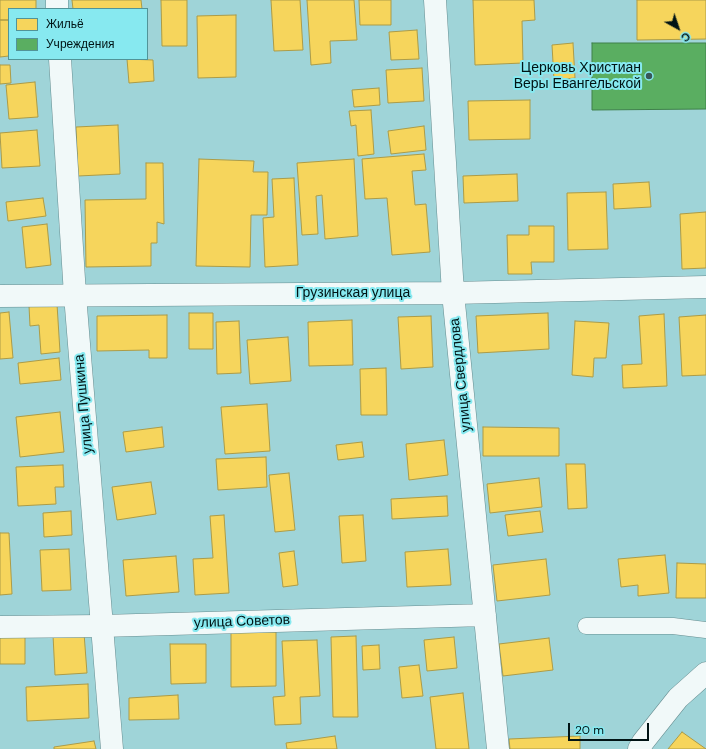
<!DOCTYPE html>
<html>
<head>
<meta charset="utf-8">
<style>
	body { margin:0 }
	#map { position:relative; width:706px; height:749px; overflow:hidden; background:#9fd4d8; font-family:"DM Sans",sans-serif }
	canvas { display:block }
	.legend { position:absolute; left:8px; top:8px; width:140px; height:52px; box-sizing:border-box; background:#87e9f0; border:1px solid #519498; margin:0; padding:5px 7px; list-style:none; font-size:12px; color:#011415 }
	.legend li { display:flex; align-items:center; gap:8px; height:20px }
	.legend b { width:20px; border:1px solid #519498 }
	.north { position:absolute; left:658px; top:8px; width:40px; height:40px; -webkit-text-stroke:3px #87e9f0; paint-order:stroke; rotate:140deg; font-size:11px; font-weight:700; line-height:16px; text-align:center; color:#011415 }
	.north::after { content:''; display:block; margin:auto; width:14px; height:18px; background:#011415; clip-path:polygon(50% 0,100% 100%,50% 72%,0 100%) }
	.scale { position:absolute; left:568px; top:723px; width:81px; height:18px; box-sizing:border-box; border:2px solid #011415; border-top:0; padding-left:5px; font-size:12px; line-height:14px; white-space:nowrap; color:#011415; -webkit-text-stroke:3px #87e9f0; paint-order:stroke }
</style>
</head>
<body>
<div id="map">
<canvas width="706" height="749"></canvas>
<ul class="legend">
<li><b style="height:11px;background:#f6d55c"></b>Жильё</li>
<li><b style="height:11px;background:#5aae61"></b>Учреждения</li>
</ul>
<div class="north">С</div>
<div class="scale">20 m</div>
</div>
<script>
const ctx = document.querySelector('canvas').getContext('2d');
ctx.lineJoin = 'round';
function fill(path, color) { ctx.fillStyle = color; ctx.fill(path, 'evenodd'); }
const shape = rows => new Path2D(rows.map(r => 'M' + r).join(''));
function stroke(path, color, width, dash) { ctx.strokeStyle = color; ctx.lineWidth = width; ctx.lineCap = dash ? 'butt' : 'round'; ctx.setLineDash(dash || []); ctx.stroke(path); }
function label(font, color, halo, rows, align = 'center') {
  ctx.font = font + ' "DM Sans",sans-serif'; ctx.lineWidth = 4; ctx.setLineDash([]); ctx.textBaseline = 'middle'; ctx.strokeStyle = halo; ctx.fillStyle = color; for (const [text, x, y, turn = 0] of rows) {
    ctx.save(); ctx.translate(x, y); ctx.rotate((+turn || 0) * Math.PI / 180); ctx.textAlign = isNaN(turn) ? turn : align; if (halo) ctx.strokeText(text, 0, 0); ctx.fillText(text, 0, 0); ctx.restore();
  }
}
const homes = shape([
	[0,0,36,0,36,9,9,9,9,20,0,20,0,0],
	[72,0,141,0,142,9,73,9,72,0],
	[161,0,187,0,187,46,162,46,161,0],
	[271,0,300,0,303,50,274,51,271,0],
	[307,0,354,0,357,40,330,41,331,63,311,65,307,0],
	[359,0,391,0,391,25,360,25,359,0],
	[473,0,534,0,535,20,522,21,523,63,475,65,473,0],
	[637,0,706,0,706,39,637,40,637,0],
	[236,15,236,77,198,78,197,16,236,15],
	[0,20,9,20,9,56,0,57,0,20],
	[417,30,419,59,391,60,389,32,417,30],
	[573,43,575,78,554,80,552,45,573,43],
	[127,59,153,60,154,81,129,83,127,59],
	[0,65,10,65,11,83,0,84,0,65],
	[422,68,424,101,388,103,386,70,422,68],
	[35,82,38,117,9,119,6,85,35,82],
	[379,88,380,105,354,107,352,90,379,88],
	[530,100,530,139,469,140,468,101,530,100],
	[371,110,374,154,358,156,356,125,351,126,349,111,371,110],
	[118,125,120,174,78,176,76,127,118,125],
	[424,126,426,150,391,154,388,131,424,126],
	[37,130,40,166,2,168,0,133,37,130],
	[424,154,426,170,412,171,415,205,426,204,430,252,392,255,387,198,365,199,362,159,424,154],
	[199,159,254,161,253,172,268,172,267,215,251,215,250,267,196,266,199,159],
	[354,159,358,236,325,239,322,195,316,196,318,234,302,235,297,163,354,159],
	[146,163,163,163,164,224,157,222,157,243,151,243,151,266,86,267,85,200,146,199,146,163],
	[517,174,518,201,464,203,463,176,517,174],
	[294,178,298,265,265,267,263,218,274,217,272,179,294,178],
	[649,182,651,207,614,209,613,184,649,182],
	[606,192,608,249,568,250,567,193,606,192],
	[43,198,46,216,8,221,6,202,43,198],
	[706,212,706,268,682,269,680,214,706,212],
	[47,224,51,265,26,268,22,227,47,224],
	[529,226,554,226,554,262,531,262,532,274,508,274,507,235,529,235,529,226],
	[57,304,60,352,41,354,39,325,30,326,29,306,57,304],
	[9,312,13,358,0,359,0,313,9,312],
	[189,313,213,313,213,349,189,349,189,313],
	[548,313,549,349,478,353,476,316,548,313],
	[664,314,667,386,623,388,622,365,642,364,639,316,664,314],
	[167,315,167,358,149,358,149,350,97,351,97,316,167,315],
	[706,315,706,375,682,376,679,317,706,315],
	[431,316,433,367,401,369,398,317,431,316],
	[352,320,353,365,309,366,308,322,352,320],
	[239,321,241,373,217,374,216,322,239,321],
	[575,321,609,323,606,358,594,358,593,377,572,375,575,321],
	[288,337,291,381,250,384,247,340,288,337],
	[59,358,61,380,20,384,18,363,59,358],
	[386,368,387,415,361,415,360,369,386,368],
	[267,404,270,451,225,454,221,407,267,404],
	[60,412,64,452,20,457,16,417,60,412],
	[162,427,164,447,126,452,123,432,162,427],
	[483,427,559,428,559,456,483,456,483,427],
	[444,440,448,475,409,480,406,444,444,440],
	[362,442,364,457,338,460,336,445,362,442],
	[266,457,267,487,218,490,216,459,266,457],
	[566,464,585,464,587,508,568,509,566,464],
	[63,465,64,487,55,487,56,504,18,506,16,467,63,465],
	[289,473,295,530,275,532,269,475,289,473],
	[539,478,542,507,490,513,487,484,539,478],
	[151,482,156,514,117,520,112,487,151,482],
	[447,496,448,516,392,519,391,499,447,496],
	[71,511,72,535,44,537,43,513,71,511],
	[540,511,543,532,508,536,505,515,540,511],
	[224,515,229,593,195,595,193,559,213,558,210,516,224,515],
	[363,515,366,561,342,563,339,516,363,515],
	[0,533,9,533,12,594,0,595,0,533],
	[69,549,71,590,42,591,40,550,69,549],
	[448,549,451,585,407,587,405,552,448,549],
	[294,551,298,585,283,587,279,553,294,551],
	[665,555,669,593,638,596,638,585,621,587,618,559,665,555],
	[176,556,179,592,126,596,123,560,176,556],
	[546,559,550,595,497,601,493,565,546,559],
	[677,563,706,564,706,598,676,598,677,563],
	[231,632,276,632,276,686,231,687,231,632],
	[84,633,87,673,55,675,53,635,84,633],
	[0,635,25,635,25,664,0,664,0,635],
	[356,636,358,717,333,717,331,637,356,636],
	[454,637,457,668,427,671,424,640,454,637],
	[549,638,553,670,503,676,499,644,549,638],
	[317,640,320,696,300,697,301,724,275,725,273,697,285,696,282,641,317,640],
	[170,644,206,644,206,683,171,684,170,644],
	[379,645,380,669,363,670,362,646,379,645],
	[419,665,423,696,402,698,399,667,419,665],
	[88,684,89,718,27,721,26,687,88,684],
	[463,693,469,749,436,749,430,697,463,693],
	[178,695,179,719,129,720,129,698,178,695],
	[682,732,706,749,668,749,682,732],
	[335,736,337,749,287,749,286,743,335,736],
	[580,736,580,749,510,749,509,739,580,736],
	[94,741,96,749,54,749,54,747,94,741]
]);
fill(homes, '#f6d55c');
stroke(homes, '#ac9b47', 1);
const public = shape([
	[592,43,706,43,706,109,592,110,592,43]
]);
fill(public, '#5aae61');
stroke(public, '#3f804a', 1);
const lane = shape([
	[586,626,673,626,706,630]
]);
const street = shape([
	[435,0,453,293,498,749],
	[0,296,453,293,706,287],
	[0,627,102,626,485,615],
	[639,749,643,742,678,698,706,673]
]);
const secondary = shape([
	[57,0,57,9],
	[60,59,75,295,112,749]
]);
stroke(lane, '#668d90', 17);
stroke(street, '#668d90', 23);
stroke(secondary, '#668d90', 23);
stroke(lane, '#f1f9f9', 16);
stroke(street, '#f1f9f9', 22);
stroke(secondary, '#f1f9f9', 22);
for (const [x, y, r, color] of [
	[649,76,4,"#385759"]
]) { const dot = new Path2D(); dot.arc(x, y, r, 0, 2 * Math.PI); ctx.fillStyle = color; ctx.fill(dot); stroke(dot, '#87e9f0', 1.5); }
label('14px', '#011415', '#87e9f0', [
	["Церковь Христиан",641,68],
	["Веры Евангельской",641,84]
], 'right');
label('14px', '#011415', '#87e9f0', [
	["Грузинская улица",353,293],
	["улица Свердлова",461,375,-96],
	["улица Пушкина",84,404,-95],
	["улица Советов",242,622,-2]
]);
</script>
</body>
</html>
